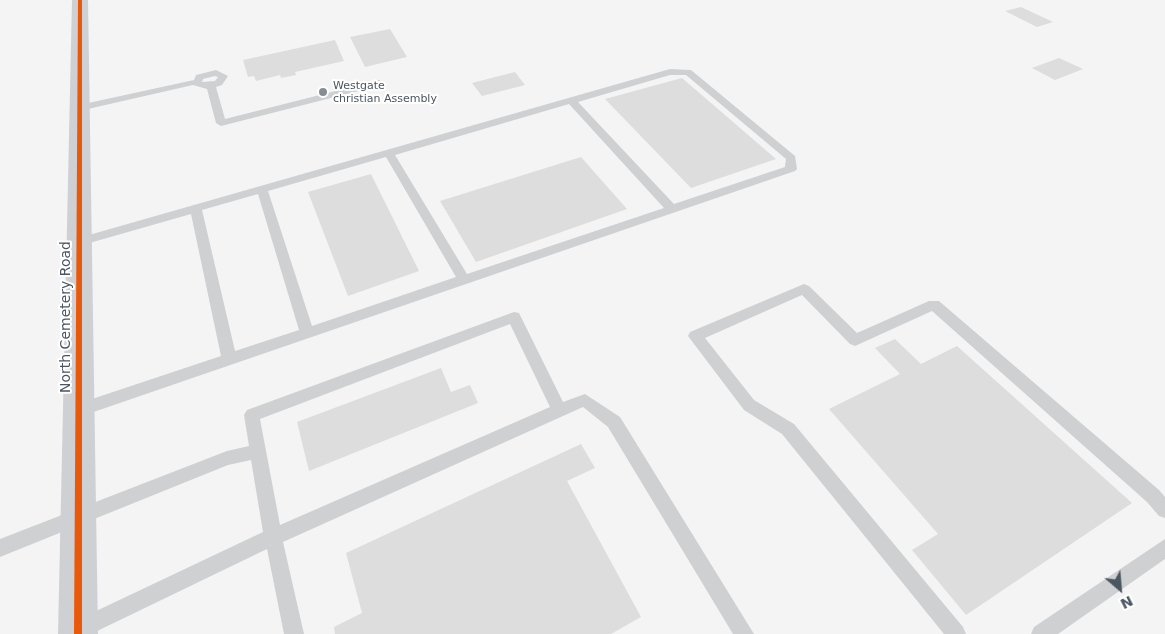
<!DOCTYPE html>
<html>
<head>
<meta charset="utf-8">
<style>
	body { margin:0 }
	#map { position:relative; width:1165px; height:634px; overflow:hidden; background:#f4f4f4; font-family:"DejaVu Sans",sans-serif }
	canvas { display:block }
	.north { position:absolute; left:1095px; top:564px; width:50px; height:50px; -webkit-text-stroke:4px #fff; paint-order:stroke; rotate:153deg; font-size:14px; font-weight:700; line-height:20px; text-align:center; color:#4a5661 }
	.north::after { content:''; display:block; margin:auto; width:18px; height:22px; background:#4a5661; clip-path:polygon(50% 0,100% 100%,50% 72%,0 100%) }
</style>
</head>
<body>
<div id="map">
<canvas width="1165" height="634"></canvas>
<div class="north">N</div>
</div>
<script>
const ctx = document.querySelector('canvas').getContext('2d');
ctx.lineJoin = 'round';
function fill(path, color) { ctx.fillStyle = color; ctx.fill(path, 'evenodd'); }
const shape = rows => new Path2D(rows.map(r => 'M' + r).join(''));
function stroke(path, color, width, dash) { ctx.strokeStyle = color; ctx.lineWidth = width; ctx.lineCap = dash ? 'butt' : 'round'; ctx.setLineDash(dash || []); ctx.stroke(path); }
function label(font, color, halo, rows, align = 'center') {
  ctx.font = font + ' "DejaVu Sans",sans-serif'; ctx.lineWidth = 4; ctx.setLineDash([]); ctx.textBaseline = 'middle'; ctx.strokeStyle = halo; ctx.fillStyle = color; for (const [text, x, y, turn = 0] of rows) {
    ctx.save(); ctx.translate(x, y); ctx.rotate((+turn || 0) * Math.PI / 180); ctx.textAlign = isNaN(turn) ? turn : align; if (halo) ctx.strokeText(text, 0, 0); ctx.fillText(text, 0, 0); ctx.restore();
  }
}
fill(shape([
	[1021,7,1053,22,1037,27,1005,11],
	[390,29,407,57,365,67,350,37],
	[335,40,344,61,295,72,296,75,281,78,280,75,256,81,254,76,248,77,243,60],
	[1059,58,1083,69,1055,80,1032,68],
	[515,72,525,85,482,96,472,83],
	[682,78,776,159,691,188,605,99],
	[581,157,627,209,476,262,440,201],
	[371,174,419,271,348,296,308,192],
	[895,339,921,364,957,346,1132,503,966,615,912,550,938,534,829,409,900,374,875,348],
	[441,368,451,392,470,385,478,403,309,471,297,422],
	[581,444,595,468,567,481,641,617,611,634,335,634,334,627,362,613,346,553]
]), '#ddddde');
fill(shape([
	[670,69,691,70,795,156,797,169,795,171,79,417,74,415,71,410,74,405,221,356,191,214,79,246,73,242,75,239,670,69],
	[670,75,686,75,786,159,785,167,674,204,578,102,670,75],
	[569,104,664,208,467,274,395,155,569,104],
	[386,157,456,277,312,326,268,191,386,157],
	[258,194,299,330,235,351,202,210,258,194],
	[216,70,228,76,222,85,216,87,225,119,379,80,384,83,382,85,221,126,216,123,207,89,193,85,79,111,74,108,79,105,194,80,196,75,216,70],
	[215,76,218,77,215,81,202,82,203,79,215,76],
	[804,284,809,286,857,333,929,301,939,301,1159,490,1165,497,1165,518,1159,516,1147,502,932,311,855,346,850,344,802,295,705,338,754,400,794,424,963,627,966,634,944,634,782,434,744,410,688,336,690,332,804,284],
	[514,312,519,313,563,402,585,394,620,417,754,634,733,634,608,427,583,407,283,542,304,634,284,634,267,549,91,634,75,634,72,628,75,621,263,532,251,460,228,465,0,557,0,539,227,451,249,446,244,415,247,410,514,312],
	[510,324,550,407,280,525,260,419,510,324],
	[1165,539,1165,559,1058,634,1031,634,1034,627,1165,539]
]), '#ced0d2');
fill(shape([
	[72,0,88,0,98,634,58,634,72,0]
]), '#ced0d4');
fill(shape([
	[78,0,82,0,82,634,74,634,78,0]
]), '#e8590c');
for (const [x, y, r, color] of [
	[323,92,5,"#868d94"]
]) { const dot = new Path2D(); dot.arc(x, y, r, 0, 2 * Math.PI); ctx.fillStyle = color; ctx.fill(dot); stroke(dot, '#fff', 2); }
label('11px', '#4a5661', '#fff', [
	["Westgate",333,86],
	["christian Assembly",333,99]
], 'left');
label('14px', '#4a5661', '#fff', [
	["North Cemetery Road",66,317,-90]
]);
</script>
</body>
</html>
